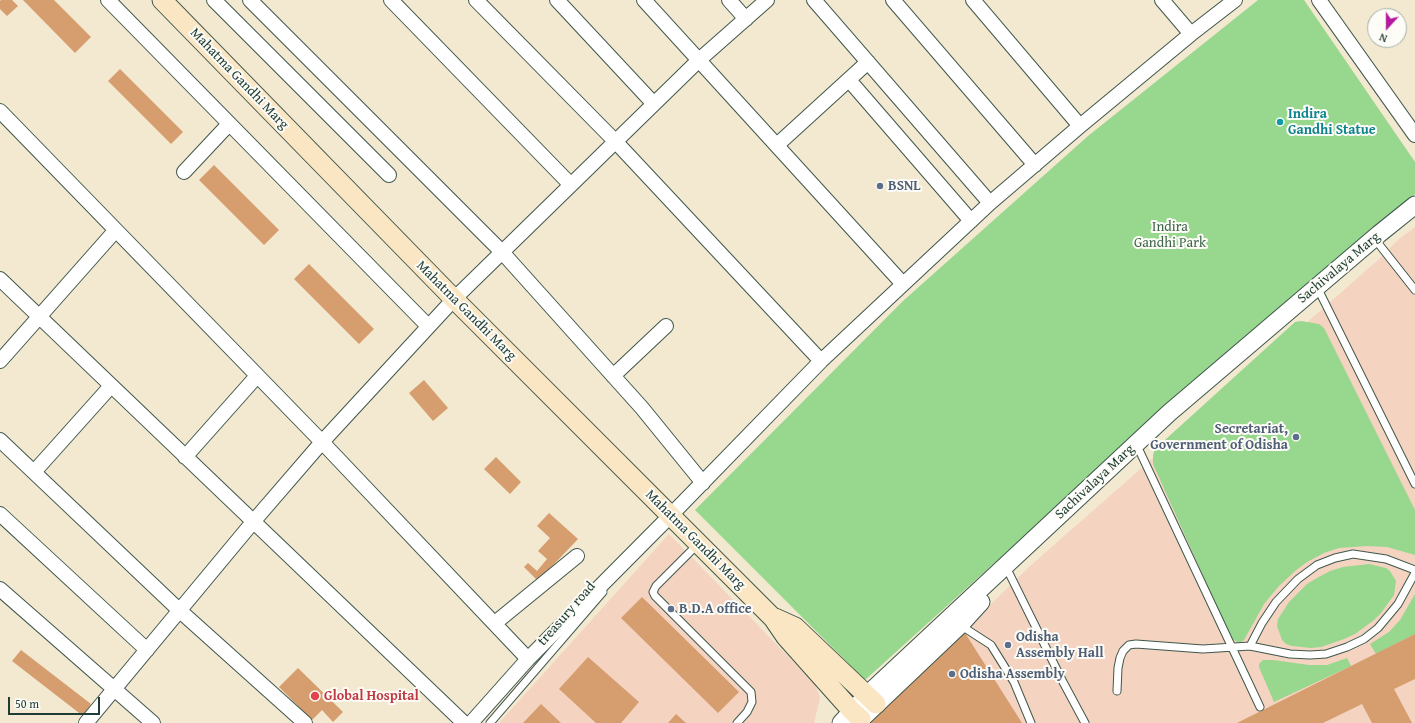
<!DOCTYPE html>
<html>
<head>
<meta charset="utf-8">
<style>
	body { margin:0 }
	#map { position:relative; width:1415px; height:723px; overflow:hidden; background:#f3e8d0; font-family:"Gentium Book Plus",serif }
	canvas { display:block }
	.north { position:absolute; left:1367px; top:8px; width:40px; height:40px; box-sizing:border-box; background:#fdfcf7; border:1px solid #a4b0a9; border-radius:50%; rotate:201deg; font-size:11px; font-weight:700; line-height:16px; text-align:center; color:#1f3d34 }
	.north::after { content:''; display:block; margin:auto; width:14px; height:18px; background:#b5179e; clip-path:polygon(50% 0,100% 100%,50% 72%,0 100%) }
	.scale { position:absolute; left:8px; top:697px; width:92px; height:18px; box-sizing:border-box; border:2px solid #1f3d34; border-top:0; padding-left:5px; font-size:12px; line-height:14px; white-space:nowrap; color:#1f3d34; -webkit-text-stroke:3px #fdfcf7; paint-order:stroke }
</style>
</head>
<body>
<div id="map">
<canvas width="1415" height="723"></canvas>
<div class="north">N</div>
<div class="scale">50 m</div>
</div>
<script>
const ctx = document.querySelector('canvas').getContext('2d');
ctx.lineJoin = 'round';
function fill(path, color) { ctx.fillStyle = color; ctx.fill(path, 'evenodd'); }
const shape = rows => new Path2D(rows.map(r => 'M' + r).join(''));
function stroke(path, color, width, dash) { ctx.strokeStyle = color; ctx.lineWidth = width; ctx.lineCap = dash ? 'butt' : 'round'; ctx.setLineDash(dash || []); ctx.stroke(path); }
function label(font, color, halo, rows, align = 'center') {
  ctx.font = font + ' "Gentium Book Plus",serif'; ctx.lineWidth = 4; ctx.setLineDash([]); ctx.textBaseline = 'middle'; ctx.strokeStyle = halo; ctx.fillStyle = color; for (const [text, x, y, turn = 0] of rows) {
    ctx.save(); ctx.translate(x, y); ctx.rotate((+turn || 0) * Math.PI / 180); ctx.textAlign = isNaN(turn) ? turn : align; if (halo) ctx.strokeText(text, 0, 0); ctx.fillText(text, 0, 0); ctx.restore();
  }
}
fill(shape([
	[1415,227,1415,723,869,723,1029,567,1378,260,1399,239],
	[669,534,815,684,820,698,814,723,499,723]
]), '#f4d3c1');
fill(shape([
	[1258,0,1304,0,1415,162,1415,194,1137,434,865,680,695,510,903,301,1088,136],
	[1301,321,1319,324,1324,328,1415,510,1415,555,1387,547,1367,546,1339,548,1324,553,1307,562,1295,571,1278,587,1264,604,1244,640,1241,642,1237,642,1231,638,1153,464,1153,455,1155,449,1295,322],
	[1369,564,1386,568,1390,571,1396,581,1394,595,1381,613,1374,620,1355,634,1344,639,1321,647,1311,648,1292,646,1286,644,1282,640,1277,626,1278,619,1289,602,1307,584,1317,578,1330,571,1343,567],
	[1415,594,1415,634,1376,654,1370,644,1389,632,1400,620],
	[1347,658,1351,666,1274,702,1259,667,1259,664,1263,660,1273,660,1309,665,1327,665]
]), '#97d78e');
fill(shape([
	[1,0,12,0,18,6,7,16,0,9,0,1],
	[23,0,54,0,91,37,75,53],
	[120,69,183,132,171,144,108,81],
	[214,165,279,230,264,245,199,180],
	[309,264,374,329,359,344,294,279],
	[424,380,448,408,433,421,409,393],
	[496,457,521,482,510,494,484,469],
	[549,513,578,539,538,581,524,567,528,563,537,571,547,559,538,551,550,538,537,526],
	[642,597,739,692,718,713,621,618],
	[960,625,1022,723,865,723],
	[1415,634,1415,679,1394,689,1412,723,1372,723,1362,704,1323,723,1237,723],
	[21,650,91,704,83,716,12,661],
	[588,657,639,702,621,723,596,723,559,689],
	[298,668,343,712,333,722,322,710,312,720,279,687],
	[541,704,561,723,523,723],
	[676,714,686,723,668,723]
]), '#d69d6f');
const service = shape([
	[1378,243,1415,290],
	[1319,291,1415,484],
	[1140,452,1260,707],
	[699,543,656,586,653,592,655,596,751,692,752,702,747,712,737,723],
	[1008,571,1063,682,1085,723],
	[960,625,991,645,1014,682,1031,723],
	[1250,646,1262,623,1276,602,1298,579,1317,565,1335,558,1353,554,1386,559,1415,570],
	[1117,691,1118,668,1120,658,1123,651,1129,645,1136,644,1203,649,1250,646,1290,654,1310,655,1326,654,1347,647,1364,639,1378,628,1398,604,1415,573],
	[490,723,603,592]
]);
const minor = shape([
	[108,0,428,326],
	[214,0,389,175],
	[250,0,502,252,642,408,703,483],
	[391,0,570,184],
	[476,0,615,141,821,361],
	[557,0,654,104],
	[644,0,903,284],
	[729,0,746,19],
	[814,0,990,203],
	[893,0,1035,165],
	[973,0,1080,126],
	[1162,0,1191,34],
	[1319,0,1415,135],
	[849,80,971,221],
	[0,111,322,442,528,659],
	[777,145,868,62],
	[184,172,229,124],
	[0,279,464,723],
	[0,361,115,231],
	[613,376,666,326],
	[0,440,179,610,305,723],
	[185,457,257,376],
	[34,472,111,386],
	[0,514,147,650],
	[0,589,153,723],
	[495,623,577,556],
	[86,723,253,522,322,442,454,299,699,60,767,0],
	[471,723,528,659,671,515,821,361,990,203,1080,126,1191,34,1235,0]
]);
const tertiary = shape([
	[841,723,867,695,1169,413,1379,234,1415,205],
	[857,723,960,625,981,602]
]);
const secondary = shape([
	[162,0,454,299,773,618,786,637,852,711,861,719],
	[775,618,795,627,876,704]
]);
stroke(service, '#3f574b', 9);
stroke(minor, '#3f574b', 16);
stroke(tertiary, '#3f574b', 19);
stroke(secondary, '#3f574b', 21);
stroke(service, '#fff', 7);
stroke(minor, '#fff', 14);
stroke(tertiary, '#fff', 17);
stroke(secondary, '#fbe6c4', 19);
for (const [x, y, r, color] of [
	[1280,122,4,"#0f9aa8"],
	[880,186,4,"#5c6f8a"],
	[1296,437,4,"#5c6f8a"],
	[671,609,4,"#5c6f8a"],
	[1008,645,4,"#5c6f8a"],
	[952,674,4,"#5c6f8a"],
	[315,696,5,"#e0444e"]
]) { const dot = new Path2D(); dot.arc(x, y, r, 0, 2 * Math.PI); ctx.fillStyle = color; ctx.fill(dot); stroke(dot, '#fdfcf7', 1.5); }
label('14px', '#1f3d34', '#fdfcf7', [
	["Mahatma Gandhi Marg",239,79,46],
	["Sachivalaya Marg",1339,268,-40],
	["Mahatma Gandhi Marg",466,311,45],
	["Sachivalaya Marg",1095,482,-43],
	["Mahatma Gandhi Marg",695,540,45],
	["treasury road",567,614,-49]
]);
label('bold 14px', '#0d838f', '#fdfcf7', [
	["Indira",1288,114],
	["Gandhi Statue",1288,130]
], 'left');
label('bold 14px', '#4e5e75', '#fdfcf7', [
	["BSNL",888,186],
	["Secretariat,",1288,429,"right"],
	["Government of Odisha",1288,445,"right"],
	["B.D.A office",679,609],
	["Odisha",1016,637],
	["Assembly Hall",1016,653],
	["Odisha Assembly",960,674]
], 'left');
label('14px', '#3d644a', '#fdfcf7', [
	["Indira",1170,227],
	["Gandhi Park",1170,243]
]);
label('bold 14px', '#be3a42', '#fdfcf7', [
	["Global Hospital",324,696]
], 'left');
</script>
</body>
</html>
